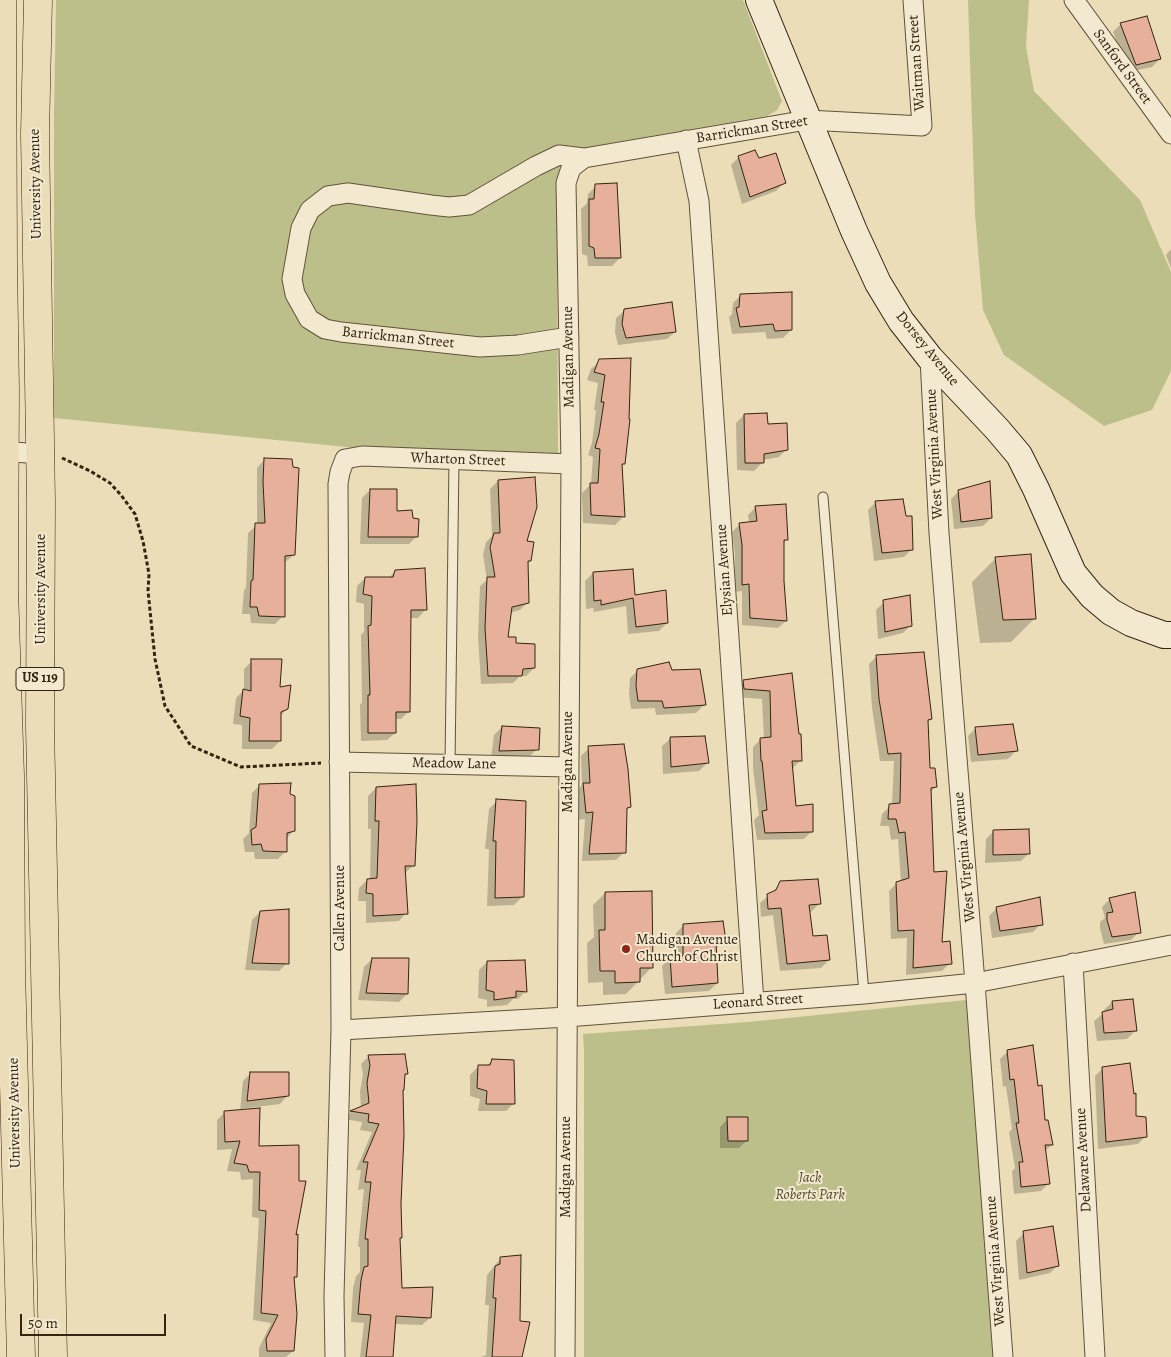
<!DOCTYPE html>
<html>
<head>
<meta charset="utf-8">
<style>
	body { margin:0 }
	#map { position:relative; width:1171px; height:1357px; overflow:hidden; background:#ebddb7; font-family:Alegreya,serif }
	canvas { display:block }
	.scale { position:absolute; left:20px; top:1314px; width:146px; height:22px; box-sizing:border-box; border:2px solid #342411; border-top:0; padding-left:6px; font-size:15px; line-height:18px; white-space:nowrap; color:#342411; -webkit-text-stroke:4px #f2e9d0; paint-order:stroke }
</style>
</head>
<body>
<div id="map">
<canvas width="1171" height="1357"></canvas>
<div class="scale">50 m</div>
</div>
<script>
const ctx = document.querySelector('canvas').getContext('2d');
ctx.lineJoin = 'round';
function fill(path, color) { ctx.fillStyle = color; ctx.fill(path, 'evenodd'); }
const shape = rows => new Path2D(rows.map(r => 'M' + r).join(''));
function stroke(path, color, width, dash) { ctx.strokeStyle = color; ctx.lineWidth = width; ctx.lineCap = dash ? 'butt' : 'round'; ctx.setLineDash(dash || []); ctx.stroke(path); }
function label(font, color, halo, rows, align = 'center') {
  ctx.font = font + ' Alegreya,serif'; ctx.lineWidth = 4; ctx.setLineDash([]); ctx.textBaseline = 'middle'; ctx.strokeStyle = halo; ctx.fillStyle = color; for (const [text, x, y, turn = 0] of rows) {
    ctx.save(); ctx.translate(x, y); ctx.rotate((+turn || 0) * Math.PI / 180); ctx.textAlign = isNaN(turn) ? turn : align; if (halo) ctx.strokeText(text, 0, 0); ctx.fillText(text, 0, 0); ctx.restore();
  }
}
fill(shape([
	[56,0,743,0,782,101,777,110,767,116,599,145,580,150,565,161,558,175,557,198,558,456,357,448,54,418,54,113],
	[968,0,1029,0,1026,47,1034,91,1140,200,1171,272,1171,371,1152,410,1104,426,1004,355,983,310,975,214],
	[966,1000,995,1357,584,1357,584,1051,583,1034,748,1022]
]), '#bdbf8a');
fill(shape([
	[1121,24,1160,59,1152,67,1128,72,1113,32],
	[739,157,759,160,784,183,776,191,742,204,731,165],
	[596,186,620,258,612,266,588,266,587,256,582,254,581,209,587,203,588,194],
	[1171,249,1171,268,1166,255],
	[741,295,791,330,783,338,767,339,765,332,732,334,729,317,732,314,733,303],
	[625,310,675,332,667,339,618,345,615,332,616,318],
	[629,359,624,463,621,467,623,517,615,525,583,523,582,493,591,484,593,457,588,455,592,443,596,410,594,410,598,383,587,380,591,369,600,361],
	[744,415,767,426,787,449,779,457,763,460,762,463,754,471,737,470,736,423],
	[264,460,294,555,284,563,283,616,275,624,251,623,250,614,242,614,244,590,246,588,248,533,257,525,257,468],
	[498,481,525,542,530,561,527,564,528,602,520,610,510,613,507,638,515,645,534,668,526,676,520,676,513,683,481,684,478,637,480,586,487,580,483,555,486,542,492,536,490,489],
	[370,490,396,512,417,536,409,544,360,544,362,498],
	[959,491,991,518,983,526,954,529,951,499],
	[876,502,912,549,904,557,874,561,868,510],
	[756,507,787,539,783,544,783,581,786,621,778,628,742,625,742,591,734,592,735,554,732,532,740,524,749,523,748,515],
	[996,558,1034,619,1011,642,980,643,972,582],
	[395,571,425,610,418,618,409,618,409,711,401,719,395,719,395,733,387,740,361,741,360,704,362,703,361,635,364,632,364,604,356,602,357,586,365,578,389,578],
	[593,573,634,596,667,623,659,631,628,634,626,606,594,612,593,608,586,609,585,581],
	[884,602,911,625,903,633,878,639,876,610],
	[877,656,931,718,927,723,929,770,936,786,930,792,933,873,941,943,950,963,942,971,906,975,907,938,891,939,889,891,897,883,901,882,898,839,891,840,889,826,880,826,882,814,890,806,892,805,894,761,880,761,872,708,869,664],
	[252,661,279,688,287,709,280,716,280,741,272,749,242,749,242,725,233,724,236,698,244,690,244,669],
	[638,670,671,671,704,705,696,713,656,715,655,708,631,709,629,694,630,678],
	[791,675,801,760,793,768,794,808,812,831,804,839,757,840,754,820,759,815,753,769,753,747,761,739,764,739,762,699,736,697,736,690,744,682],
	[502,727,537,749,529,757,491,758,494,735],
	[976,728,1016,751,1008,759,971,762,968,736],
	[670,739,707,763,699,771,663,774,662,746],
	[589,748,630,807,625,811,624,852,616,860,582,861,585,819,578,820,576,792,582,785,581,756],
	[260,785,289,795,294,830,286,839,286,851,278,859,255,859,254,852,245,852,243,839,249,833,252,793],
	[376,788,414,865,405,873,406,913,399,921,366,923,366,901,358,901,359,888,367,880,370,880,371,829,368,829,368,796],
	[497,801,522,897,514,905,487,906,489,849,485,849,489,809],
	[994,831,1029,853,1021,861,985,863,986,839],
	[781,882,819,904,811,912,809,912,812,938,829,960,821,968,780,971,773,915,761,917,760,903,771,894],
	[605,893,652,967,626,994,603,995,603,982,588,983,587,943,594,937,593,905],
	[1110,899,1139,932,1131,940,1104,944,1100,928,1100,922,1105,918,1102,907],
	[997,908,1041,924,1033,932,992,938,989,916],
	[260,912,287,963,279,971,245,970,252,920],
	[684,925,725,940,715,949,717,983,709,991,665,994,662,966,670,958,675,957,676,933],
	[372,959,407,994,399,1002,358,1000,364,967],
	[487,962,526,991,518,999,513,999,507,1005,487,1007,487,1000,478,998,479,970],
	[1132,1000,1135,1031,1127,1039,1097,1041,1094,1021,1105,1012,1104,1010,1112,1002],
	[1008,1051,1037,1088,1044,1122,1052,1145,1045,1151,1049,1183,1041,1191,1014,1194,1012,1171,1015,1168,1009,1132,1012,1129,1006,1086,1003,1087,1000,1059],
	[369,1056,406,1074,404,1077,402,1091,400,1238,399,1239,400,1289,430,1318,422,1325,394,1324,391,1357,360,1357,364,1323,351,1322,353,1289,356,1276,360,1272,360,1247,358,1247,364,1189,358,1190,361,1170,356,1170,372,1132,360,1130,362,1122,344,1119,351,1112,361,1108,360,1092,363,1074,361,1064],
	[493,1060,514,1103,506,1111,478,1111,480,1099,470,1096,470,1075,478,1067,486,1066],
	[1103,1068,1146,1136,1138,1144,1098,1149,1095,1076],
	[251,1073,288,1095,280,1104,240,1109,294,1236,296,1276,293,1280,293,1351,286,1357,259,1357,259,1348,271,1323,253,1320,259,1218,252,1217,253,1179,241,1180,240,1172,227,1171,232,1149,217,1150,217,1120,225,1112,240,1111,243,1081],
	[728,1119,747,1140,739,1148,720,1148,720,1127],
	[1024,1233,1058,1265,1050,1273,1019,1280,1016,1241],
	[501,1258,519,1322,521,1357,481,1357,486,1355,489,1305,485,1305,487,1275]
]), '#0003');
const building = shape([
	[1147,16,1161,59,1136,65,1120,23,1147,16],
	[755,150,759,158,776,153,786,183,750,197,738,156,755,150],
	[617,183,621,258,595,258,594,248,589,246,589,199,594,199,595,184,617,183],
	[792,292,792,330,775,331,773,324,740,327,736,308,739,307,740,294,792,292],
	[672,302,676,332,626,338,622,324,624,309,672,302],
	[631,358,629,419,630,419,625,464,622,464,625,517,591,515,590,483,598,483,600,449,595,448,599,434,604,402,601,402,605,375,594,372,599,359,631,358],
	[767,413,768,424,787,423,788,450,764,454,764,463,745,463,744,414,767,413],
	[264,458,292,459,293,467,299,468,295,555,285,556,285,617,259,616,257,607,250,607,251,581,253,580,255,523,265,523,263,482,264,458],
	[535,477,537,507,527,541,534,542,531,561,528,561,529,603,512,607,508,637,516,637,516,643,535,644,535,668,523,669,522,676,488,676,485,628,487,577,495,577,490,547,494,533,500,533,498,480,535,477],
	[990,481,992,518,961,522,958,490,990,481],
	[370,489,397,489,397,511,412,510,413,518,419,519,418,537,368,537,370,489],
	[903,499,906,516,912,516,913,550,882,553,875,501,903,499],
	[786,504,788,540,784,540,784,581,787,621,750,618,749,584,742,585,742,545,739,523,757,521,755,506,786,504],
	[1031,554,1036,619,1003,620,995,557,1031,554],
	[425,568,427,610,411,610,410,712,396,712,396,733,368,733,368,695,370,695,368,626,371,625,372,596,363,594,365,577,393,577,395,570,425,568],
	[633,569,635,595,666,590,668,623,636,627,633,598,601,605,601,600,594,601,593,572,633,569],
	[910,595,912,626,885,632,883,600,910,595],
	[924,652,932,719,928,720,930,768,935,768,937,787,931,788,934,872,947,871,942,942,950,941,952,964,913,968,914,930,898,931,896,882,909,878,905,832,899,833,896,819,888,819,889,804,900,803,901,753,888,754,879,699,876,655,924,652],
	[251,659,282,659,280,687,291,685,288,709,281,712,281,741,249,741,250,718,240,716,243,689,251,691,251,659],
	[669,662,672,670,700,669,706,705,664,708,662,701,638,701,636,686,637,669,669,662],
	[792,673,799,734,801,734,802,761,792,761,796,806,813,804,813,832,765,833,762,811,767,810,762,761,761,761,760,738,771,737,770,691,744,689,743,680,792,673],
	[1013,724,1018,751,978,755,975,727,1013,724],
	[502,726,540,728,539,750,499,751,502,726],
	[705,736,709,763,671,767,670,737,705,736],
	[624,744,628,769,631,807,627,808,626,853,589,854,593,812,586,813,583,783,590,783,588,746,624,744],
	[291,783,290,794,295,796,295,831,287,833,287,852,263,851,261,844,252,845,251,830,256,827,259,784,291,783],
	[416,784,417,821,415,866,405,866,408,914,373,916,373,894,366,893,367,879,377,878,379,821,375,821,376,787,416,784],
	[496,799,526,801,524,897,495,898,496,841,493,841,496,799],
	[1029,829,1030,854,993,855,993,830,1029,829],
	[818,879,821,904,809,905,813,936,827,935,830,960,787,964,781,908,768,909,767,894,776,890,780,881,818,879],
	[652,891,653,968,640,968,640,982,615,983,615,971,600,971,599,930,605,930,605,892,652,891],
	[1135,892,1141,933,1112,937,1107,920,1107,913,1113,912,1109,898,1135,892],
	[1040,897,1043,925,1000,931,996,907,1040,897],
	[289,909,289,964,252,963,260,911,289,909],
	[723,921,726,941,716,942,718,983,672,987,670,957,683,956,683,924,723,921],
	[372,958,409,958,408,994,366,993,372,958],
	[525,960,527,992,516,991,516,997,494,1000,494,992,486,990,487,961,525,960],
	[1133,999,1137,1031,1104,1033,1102,1012,1113,1009,1112,1001,1133,999],
	[1033,1045,1038,1086,1042,1085,1045,1120,1048,1120,1053,1145,1045,1145,1050,1184,1021,1187,1019,1162,1023,1162,1016,1123,1019,1123,1014,1079,1010,1080,1007,1050,1033,1045],
	[405,1054,408,1074,405,1074,404,1090,403,1090,404,1135,401,1204,402,1238,400,1238,402,1288,433,1287,431,1318,396,1316,393,1357,366,1357,371,1315,358,1314,361,1280,364,1267,368,1266,368,1239,365,1239,371,1182,365,1182,368,1162,363,1162,379,1124,368,1122,369,1114,350,1111,369,1103,367,1083,370,1065,368,1055,405,1054],
	[492,1059,514,1060,515,1104,486,1104,487,1091,477,1088,478,1065,490,1065,492,1059],
	[1130,1063,1134,1094,1136,1093,1136,1116,1146,1117,1147,1137,1106,1142,1102,1067,1130,1063],
	[250,1072,289,1072,289,1096,247,1101,250,1072],
	[260,1108,259,1146,299,1145,299,1181,306,1181,296,1235,298,1234,297,1277,294,1277,297,1314,294,1351,267,1351,266,1339,278,1315,261,1313,266,1211,259,1210,260,1172,249,1172,247,1165,234,1163,240,1141,225,1142,224,1111,260,1108],
	[727,1117,748,1117,748,1141,728,1141,727,1117],
	[1053,1226,1059,1266,1027,1273,1023,1231,1053,1226],
	[521,1255,520,1321,530,1322,522,1357,492,1357,496,1298,493,1298,495,1266,500,1264,500,1257,521,1255]
]);
fill(building, '#e7b09b');
stroke(building, '#342411', 1);
const lane = shape([
	[823,497,864,994],
	[450,764,454,460]
]);
const street = shape([
	[1074,0,1171,134],
	[686,140,699,201,754,1002],
	[569,337,518,345,480,347,341,332,325,329,309,319,295,294,292,279,301,228,310,210,328,196,348,193,431,205,449,207,469,205,536,166,559,155,584,158],
	[930,358,939,533,975,983,1003,1357],
	[0,451,40,454],
	[339,762,568,767],
	[1073,963,1095,1357],
	[341,1030,567,1017,864,994,975,983,1171,945],
	[335,1357,334,1296,341,1030,338,484,340,472,345,459,362,456,571,464],
	[565,1357,571,464,566,183,571,168,584,158,807,120,922,126,913,0]
]);
const secondary = shape([
	[759,0,854,231,878,283,901,321,930,358,997,429,1019,455,1036,489,1073,573,1092,596,1111,612,1131,623,1164,635,1171,635]
]);
const primary = shape([
	[2,0,3,263,5,390,4,589,10,776,11,969,21,1357],
	[38,0,35,134,41,502,40,726,53,1357]
]);
stroke(lane, '#62523a', 11);
stroke(street, '#62523a', 21);
stroke(secondary, '#342411', 28);
stroke(primary, '#342411', 29);
stroke(shape([
	[62,458,90,471,110,483,121,495,135,514,143,541,149,574,148,591,155,659,165,706,191,746,241,767,321,763]
]), '#342411', 3, [4, 2.5]);
stroke(lane, '#f2e9d0', 9);
stroke(street, '#f2e9d0', 19);
stroke(secondary, '#f2e9d0', 26);
stroke(primary, '#ebddb7', 28);
for (const [x, y, r, color] of [
	[626,949,5,"#8f2418"]
]) { const dot = new Path2D(); dot.arc(x, y, r, 0, 2 * Math.PI); ctx.fillStyle = color; ctx.fill(dot); stroke(dot, '#f2e9d0', 2); }
for (const [x, y, w] of [
	[40,679,48]
]) { const box = new Path2D(); box.roundRect(x - w / 2, y - 11.5, w, 23, 4); ctx.fillStyle = '#f2e9d0'; ctx.fill(box); stroke(box, '#342411', 1); }
label('bold 14px', '#342411', null, [
	["US 119",40,679]
]);
label('15px', '#342411', '#f2e9d0', [
	["Waitman Street",917,63,-94],
	["Sanford Street",1122,67,54],
	["Barrickman Street",752,130,-9],
	["University Avenue",36,184,-91],
	["Barrickman Street",398,338,6],
	["Dorsey Avenue",927,349,51],
	["Madigan Avenue",569,357,-91],
	["West Virginia Avenue",935,454,-93],
	["Wharton Street",458,460,2],
	["Elysian Avenue",725,570,-94],
	["University Avenue",41,589,-90],
	["Madigan Avenue",568,762,-90],
	["Meadow Lane",454,764,1],
	["West Virginia Avenue",965,857,-95],
	["Callen Avenue",340,908,-90],
	["Leonard Street",758,1002,-4],
	["University Avenue",15,1113,-91],
	["Delaware Avenue",1084,1160,-93],
	["Madigan Avenue",566,1167,-90],
	["West Virginia Avenue",996,1261,-94]
]);
label('15px', '#342411', '#f2e9d0', [
	["Madigan Avenue",636,940],
	["Church of Christ",636,957]
], 'left');
label('italic 15px', '#564b2f', '#f2e9d0', [
	["Jack",810,1178],
	["Roberts Park",810,1195]
]);
</script>
</body>
</html>
